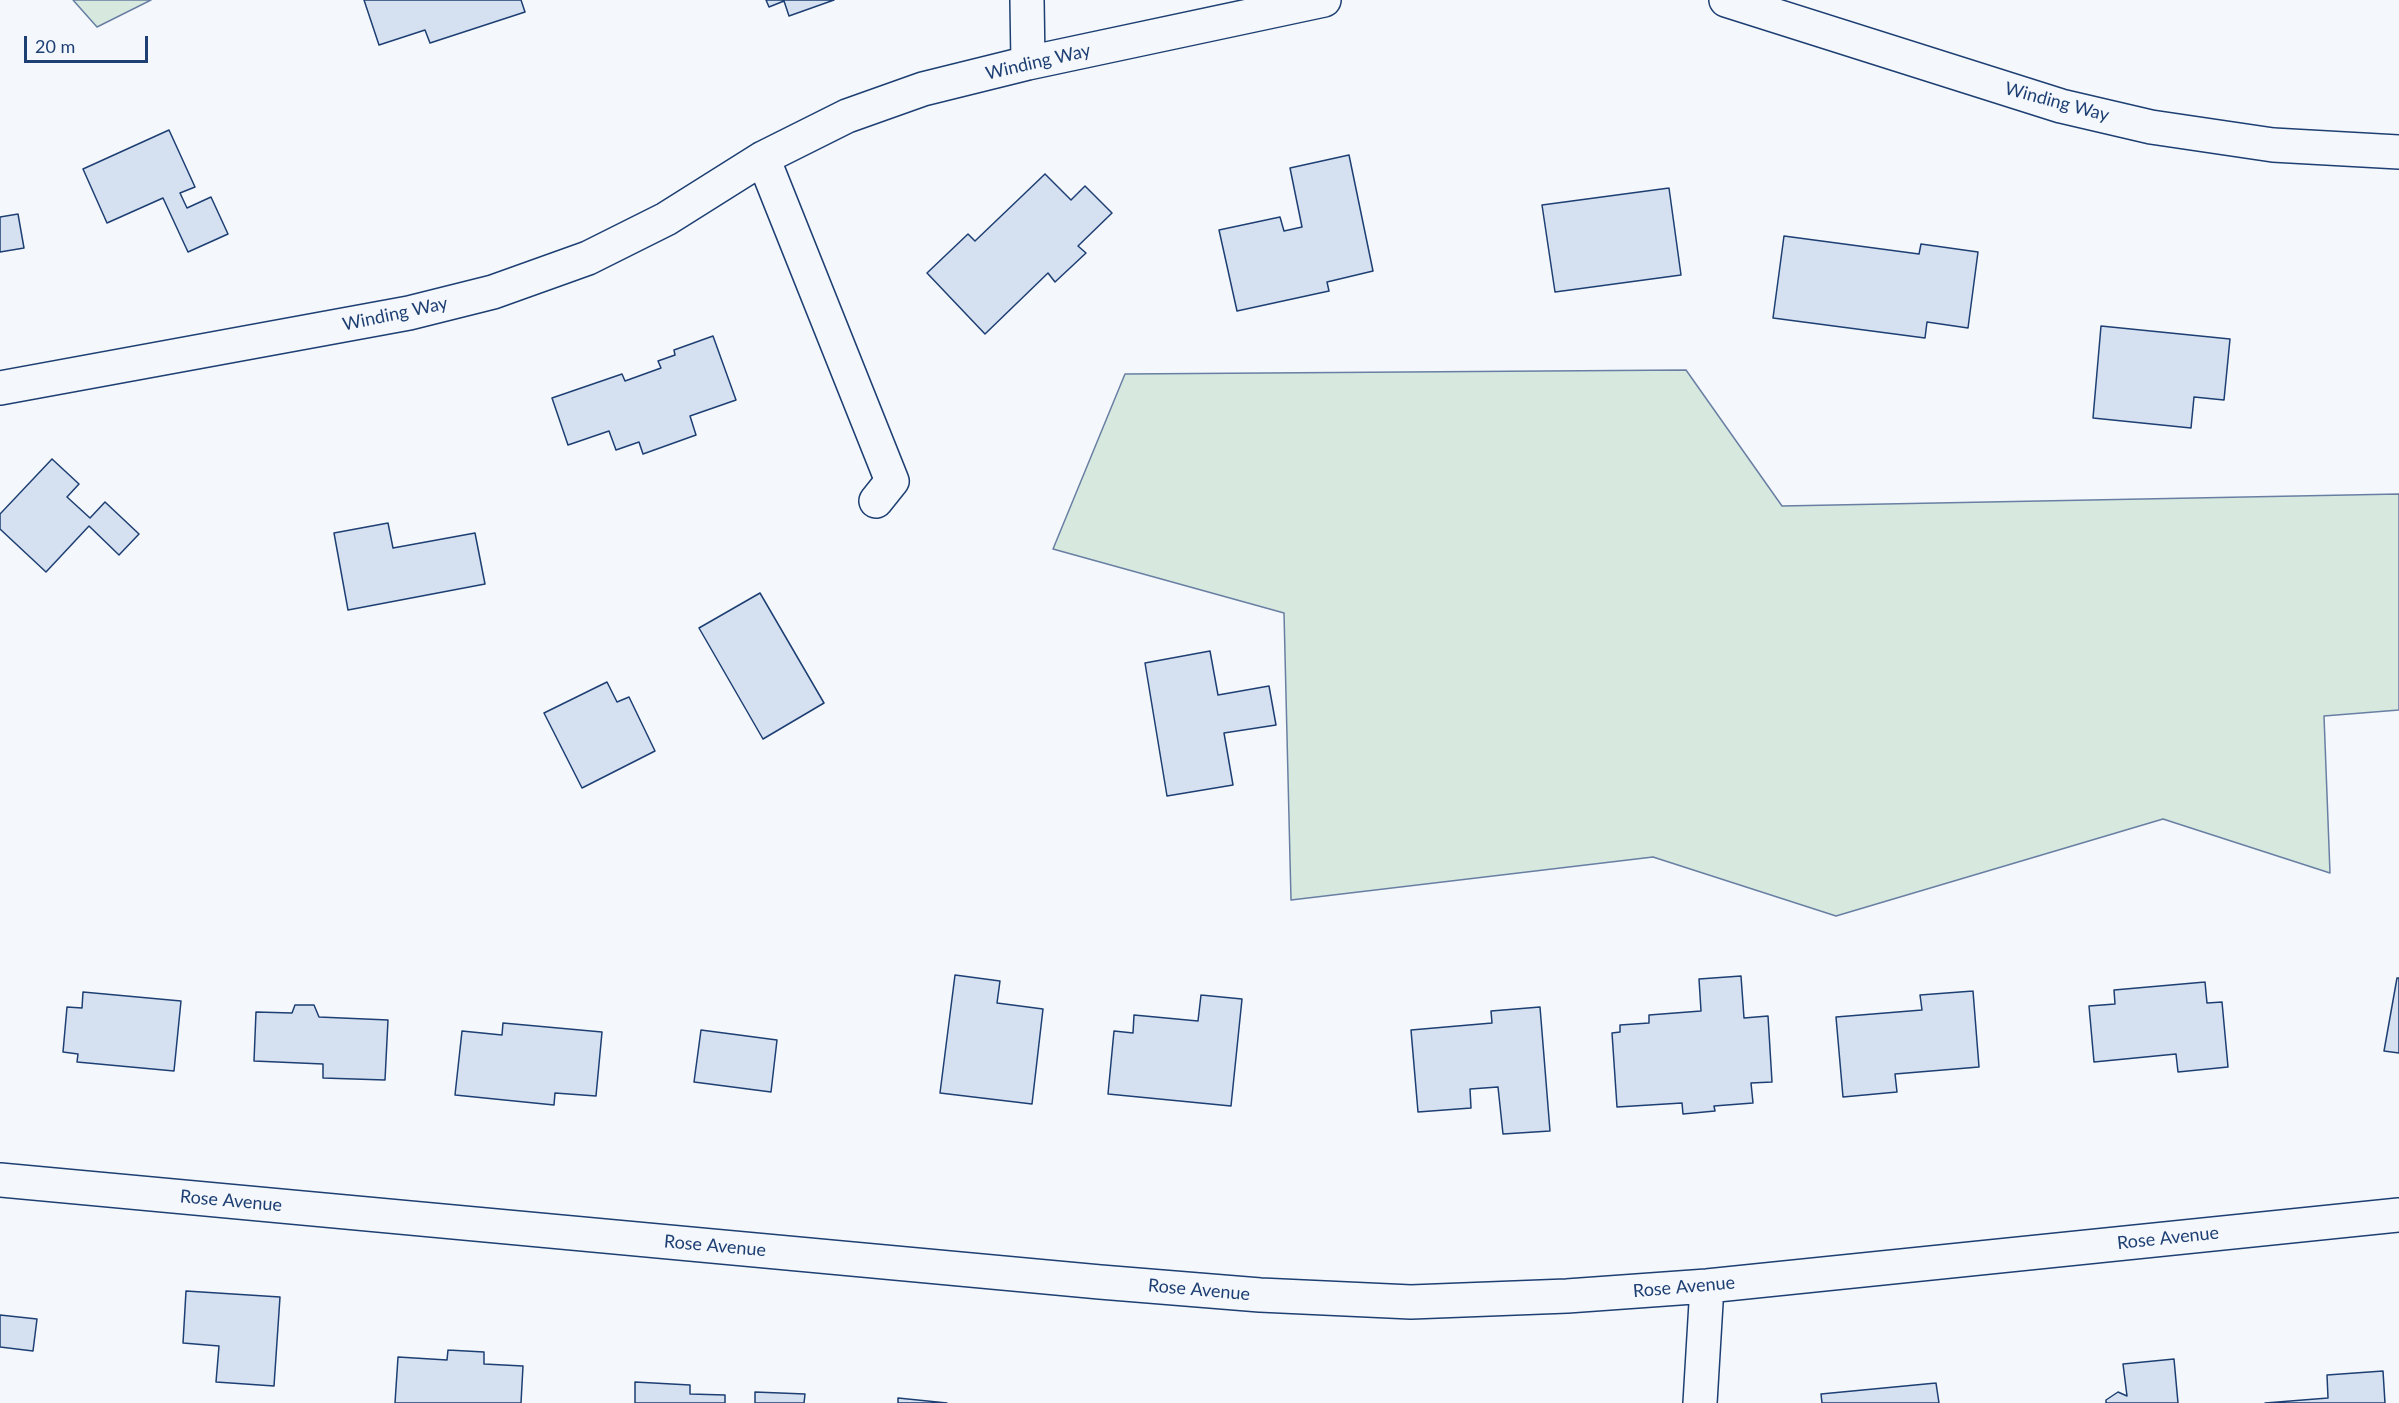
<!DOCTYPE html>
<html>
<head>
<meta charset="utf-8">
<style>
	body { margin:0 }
	#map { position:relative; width:2399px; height:1403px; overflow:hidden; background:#f4f7fb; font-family:Lato,sans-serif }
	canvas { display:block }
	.scale { position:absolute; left:24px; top:36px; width:124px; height:27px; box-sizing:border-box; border:3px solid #1d3f73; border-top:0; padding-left:8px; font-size:18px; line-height:21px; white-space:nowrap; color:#1d3f73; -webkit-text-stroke:4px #f4f7fb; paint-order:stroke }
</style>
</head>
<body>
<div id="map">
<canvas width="2399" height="1403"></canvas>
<div class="scale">20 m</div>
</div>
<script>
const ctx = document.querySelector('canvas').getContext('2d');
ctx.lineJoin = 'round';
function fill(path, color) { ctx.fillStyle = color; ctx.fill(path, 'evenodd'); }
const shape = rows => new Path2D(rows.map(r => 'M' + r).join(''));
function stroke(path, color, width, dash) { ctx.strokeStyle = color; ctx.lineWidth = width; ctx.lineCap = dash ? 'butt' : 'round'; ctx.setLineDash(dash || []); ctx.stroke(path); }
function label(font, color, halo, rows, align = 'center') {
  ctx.font = font + ' Lato,sans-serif'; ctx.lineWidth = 4.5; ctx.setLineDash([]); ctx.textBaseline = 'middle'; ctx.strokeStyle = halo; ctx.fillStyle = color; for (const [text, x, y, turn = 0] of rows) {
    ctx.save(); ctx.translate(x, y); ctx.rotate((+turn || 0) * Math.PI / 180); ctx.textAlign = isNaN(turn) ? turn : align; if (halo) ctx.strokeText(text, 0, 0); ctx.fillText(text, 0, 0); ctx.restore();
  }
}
const green = shape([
	[73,0,151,0,97,27,73,0],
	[1686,370,1782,506,2399,494,2399,710,2324,716,2330,873,2163,819,1836,916,1653,857,1291,900,1284,613,1053,549,1125,374,1686,370]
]);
fill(green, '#d7e8df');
stroke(green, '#687fa3', 1.5);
const building = shape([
	[364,0,521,0,525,12,430,43,425,30,379,45,364,0],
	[766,0,834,0,789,16,784,1,769,7,766,0],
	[169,130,195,187,180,193,187,208,211,197,228,234,188,252,163,198,107,223,83,169,169,130],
	[1349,155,1373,271,1327,282,1329,291,1237,311,1219,230,1280,217,1284,231,1302,227,1290,168,1349,155],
	[1045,174,1071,200,1085,186,1112,213,1078,246,1086,253,1055,282,1048,273,985,334,927,273,968,234,975,241,1045,174],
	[1669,188,1681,275,1555,292,1542,205,1669,188],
	[18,214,24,248,0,252,0,217,18,214],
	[1784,236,1919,254,1921,244,1978,252,1968,328,1927,322,1925,338,1773,318,1784,236],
	[2101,326,2230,339,2224,400,2194,397,2191,428,2093,418,2101,326],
	[713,336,736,400,690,416,696,435,643,454,639,442,616,450,609,431,568,445,552,398,622,374,625,381,661,368,658,361,675,355,674,350,713,336],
	[52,459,79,484,67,497,90,518,105,502,139,534,119,555,89,526,46,572,0,529,0,514,52,459],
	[388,523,393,548,475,533,485,584,348,610,334,533,388,523],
	[760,593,824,703,763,739,699,628,760,593],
	[1210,651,1218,695,1269,686,1276,725,1224,733,1233,785,1167,796,1145,663,1210,651],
	[607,682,617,702,629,697,655,751,582,788,544,713,607,682],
	[955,975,1000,981,997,1003,1043,1009,1032,1104,940,1093,955,975],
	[1741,976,1744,1018,1768,1016,1772,1082,1751,1083,1753,1103,1714,1106,1715,1111,1683,1114,1682,1103,1617,1107,1612,1033,1620,1032,1620,1025,1649,1023,1649,1015,1701,1011,1699,979,1741,976],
	[2397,978,2399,978,2399,1053,2384,1051,2397,978],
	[2205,982,2207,1003,2222,1002,2228,1067,2178,1072,2176,1054,2094,1062,2089,1006,2115,1004,2114,990,2205,982],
	[1973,991,1979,1067,1895,1074,1897,1092,1843,1097,1836,1017,1922,1010,1920,995,1973,991],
	[83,992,181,1001,174,1071,77,1062,78,1054,63,1052,67,1007,82,1008,83,992],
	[1201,995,1242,999,1231,1106,1108,1094,1114,1031,1133,1033,1134,1015,1198,1021,1201,995],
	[295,1005,314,1005,319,1017,388,1020,385,1080,323,1078,323,1064,254,1061,256,1012,292,1013,295,1005],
	[1540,1007,1550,1131,1503,1134,1498,1087,1470,1089,1471,1108,1418,1112,1411,1030,1492,1023,1491,1011,1540,1007],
	[503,1023,602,1032,596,1096,555,1093,554,1105,455,1095,462,1031,502,1035,503,1023],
	[701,1030,777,1040,771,1092,694,1082,701,1030],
	[186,1291,280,1297,274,1386,216,1382,219,1346,183,1343,186,1291],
	[0,1315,37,1319,33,1351,0,1347,0,1315],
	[448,1350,484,1352,484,1364,523,1366,521,1403,395,1403,398,1357,447,1360,448,1350],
	[2174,1359,2178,1403,2106,1403,2106,1400,2118,1392,2127,1396,2123,1364,2174,1359],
	[2383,1371,2385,1403,2265,1403,2328,1398,2327,1375,2383,1371],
	[635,1382,690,1385,690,1394,725,1395,725,1403,635,1403,635,1382],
	[1936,1383,1939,1403,1822,1403,1821,1394,1936,1383],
	[755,1392,805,1394,804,1403,755,1403,755,1392],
	[898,1398,947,1403,898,1403,898,1398]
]);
fill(building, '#d5e0f0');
stroke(building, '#1d3f73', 1.5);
const minor = shape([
	[1027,0,1028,63],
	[1726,0,2061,106,2151,127,2273,145,2399,152],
	[763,158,892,481,876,501],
	[0,388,409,313,493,292,588,258,666,219,763,158,847,116,923,89,1028,63,1324,0],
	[0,1180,1100,1282,1260,1295,1411,1302,1567,1296,1707,1286,2399,1215],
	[1700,1403,1707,1286]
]);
stroke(minor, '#1d3f73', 36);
stroke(minor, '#f4f7fb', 33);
label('18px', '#1d3f73', '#f4f7fb', [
	["Winding Way",1038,62,-13],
	["Winding Way",2057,102,15],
	["Winding Way",395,314,-12],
	["Rose Avenue",231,1201,5],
	["Rose Avenue",2168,1238,-6],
	["Rose Avenue",715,1246,5],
	["Rose Avenue",1684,1287,-5],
	["Rose Avenue",1199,1290,5]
]);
</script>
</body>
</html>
